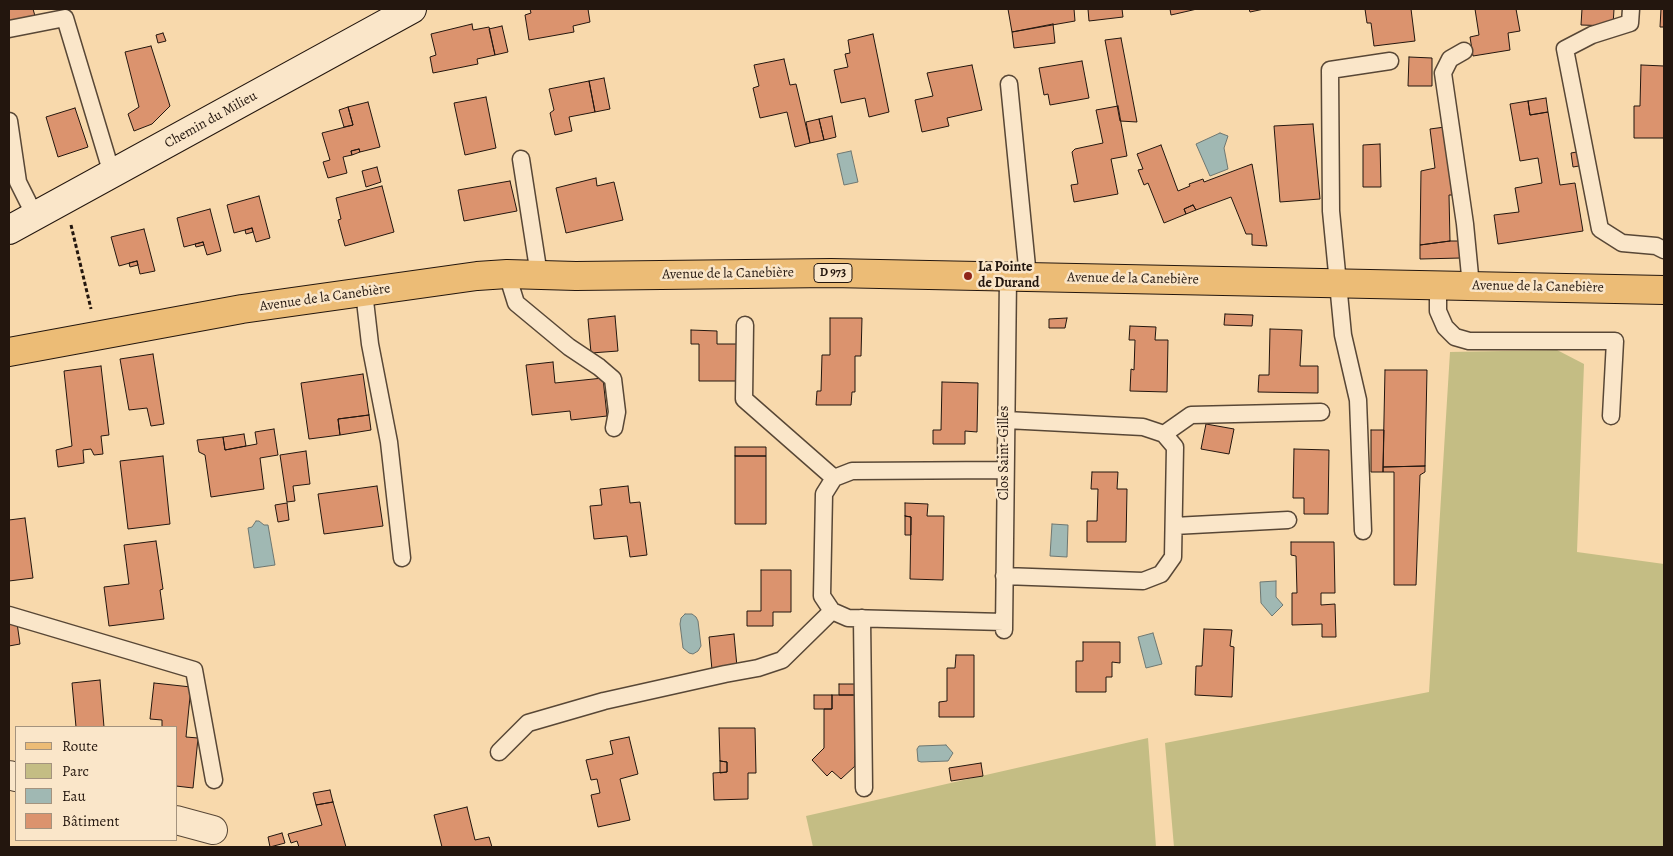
<!DOCTYPE html>
<html>
<head>
<meta charset="utf-8">
<style>
	body { margin:0 }
	#map { position:relative; width:1673px; height:856px; overflow:hidden; background:#f8d9ac; font-family:Alegreya,serif }
	canvas { display:block }
	.frame { position:absolute; inset:0; border:10px solid #23160e; pointer-events:none }
	.legend { position:absolute; left:15px; top:726px; width:162px; height:115px; box-sizing:border-box; background:#fae6c9; border:1px solid #a4937e; margin:0; padding:6px 9px; list-style:none; font-size:15px; color:#23160e }
	.legend li { display:flex; align-items:center; gap:10px; height:25px }
	.legend b { width:25px; border:1px solid #a4937e }
</style>
</head>
<body>
<div id="map">
<canvas width="1673" height="856"></canvas>
<div class="frame"></div>
<ul class="legend">
<li><b style="height:6px;background:#ecbc76"></b>Route</li>
<li><b style="height:14px;background:#c4bd84"></b>Parc</li>
<li><b style="height:14px;background:#a0b8b3"></b>Eau</li>
<li><b style="height:14px;background:#db936e"></b>Bâtiment</li>
</ul>
</div>
<script>
const ctx = document.querySelector('canvas').getContext('2d');
ctx.lineJoin = 'round';
function fill(path, color) { ctx.fillStyle = color; ctx.fill(path, 'evenodd'); }
const shape = rows => new Path2D(rows.map(r => 'M' + r).join(''));
function stroke(path, color, width, dash) { ctx.strokeStyle = color; ctx.lineWidth = width; ctx.lineCap = dash ? 'butt' : 'round'; ctx.setLineDash(dash || []); ctx.stroke(path); }
function label(font, color, halo, rows, align = 'center') {
  ctx.font = font + ' Alegreya,serif'; ctx.lineWidth = 5; ctx.setLineDash([]); ctx.textBaseline = 'middle'; ctx.strokeStyle = halo; ctx.fillStyle = color; for (const [text, x, y, turn = 0] of rows) {
    ctx.save(); ctx.translate(x, y); ctx.rotate((+turn || 0) * Math.PI / 180); ctx.textAlign = isNaN(turn) ? turn : align; if (halo) ctx.strokeText(text, 0, 0); ctx.fillText(text, 0, 0); ctx.restore();
  }
}
fill(shape([
	[1557,350,1584,364,1577,552,1664,564,1664,847,1174,847,1165,743,1429,692,1450,352],
	[1148,738,1156,847,813,847,806,816]
]), '#c4bd84');
const water = shape([
	[1220,133,1228,136,1224,148,1228,169,1210,176,1196,144,1220,133],
	[851,151,858,182,844,185,837,154,851,151],
	[256,521,259,521,264,525,268,525,275,565,254,568,248,528,252,527,256,521],
	[1052,524,1068,525,1067,557,1050,556,1052,524],
	[1276,581,1276,597,1283,605,1272,616,1261,603,1260,582,1276,581],
	[685,614,692,614,696,617,698,621,701,646,698,651,693,654,689,653,683,648,680,624,681,618,685,614],
	[1153,633,1162,664,1146,668,1138,637,1153,633],
	[946,745,953,753,948,761,921,762,918,761,917,749,919,746,946,745]
]);
fill(water, '#a0b8b3');
stroke(water, '#6e7771', 1);
const building = shape([
	[9,9,33,9,35,16,9,24,9,9],
	[530,9,588,9,590,22,573,26,574,32,529,40,525,15,531,13,530,9],
	[1008,9,1074,9,1075,21,1012,32,1008,9],
	[1088,9,1122,9,1123,17,1089,21,1088,9],
	[1170,9,1197,9,1171,15,1170,9],
	[1249,9,1264,9,1250,12,1249,9],
	[1365,9,1411,9,1415,41,1374,46,1371,23,1367,23,1365,9],
	[1475,9,1516,9,1520,31,1508,33,1510,50,1473,56,1470,37,1479,35,1475,9],
	[1582,9,1614,9,1613,26,1581,25,1582,9],
	[1661,9,1664,9,1664,27,1660,27,1661,9],
	[472,24,473,30,489,27,495,55,477,59,478,64,433,73,430,57,436,55,431,34,472,24],
	[1053,24,1055,43,1014,48,1012,32,1053,24],
	[502,26,508,52,495,55,489,29,502,26],
	[163,33,166,41,158,43,156,35,163,33],
	[873,34,889,112,869,117,865,98,841,103,834,70,848,67,845,54,850,53,848,40,873,34],
	[1121,38,1137,122,1120,121,1105,40,1121,38],
	[151,46,170,106,152,124,134,131,128,114,139,107,125,52,151,46],
	[1409,57,1432,58,1432,86,1408,86,1409,57],
	[784,59,790,85,796,84,810,143,795,147,787,112,760,118,753,88,759,86,754,65,784,59],
	[1082,61,1089,98,1050,105,1048,94,1044,95,1039,68,1082,61],
	[972,65,982,110,947,118,949,126,922,132,915,100,933,96,927,73,972,65],
	[1641,65,1664,66,1664,138,1634,138,1634,106,1640,106,1641,65],
	[604,78,610,109,595,112,589,81,604,78],
	[589,81,595,112,569,117,572,131,555,135,550,113,554,110,549,89,589,81],
	[486,97,496,148,465,155,454,103,486,97],
	[1546,98,1548,112,1530,115,1528,101,1546,98],
	[1528,101,1530,115,1548,112,1560,185,1575,183,1583,231,1498,244,1494,215,1519,212,1515,188,1542,183,1538,158,1520,161,1510,104,1528,101],
	[368,102,380,147,360,152,359,149,351,151,352,155,343,157,347,173,328,178,323,162,330,160,322,133,353,125,348,107,368,102],
	[1118,106,1127,156,1111,159,1118,194,1074,202,1071,185,1078,184,1072,152,1075,149,1103,143,1096,110,1118,106],
	[348,107,353,125,344,127,339,110,348,107],
	[75,108,88,147,58,157,46,117,75,108],
	[832,116,836,137,824,140,819,119,832,116],
	[819,119,824,140,810,143,806,122,819,119],
	[1313,124,1320,199,1280,202,1274,126,1313,124],
	[1445,127,1453,195,1449,195,1450,241,1420,245,1421,171,1435,168,1430,129,1445,127],
	[1380,144,1381,187,1363,187,1363,145,1380,144],
	[1161,145,1178,191,1190,186,1189,184,1203,179,1204,182,1252,164,1267,246,1252,245,1252,234,1246,234,1231,197,1196,210,1193,205,1184,209,1186,214,1164,223,1148,183,1144,185,1138,170,1143,169,1137,154,1161,145],
	[359,149,360,152,352,155,351,151,359,149],
	[1577,152,1579,166,1573,167,1571,153,1577,152],
	[377,167,381,182,366,187,362,171,377,167],
	[596,178,597,186,614,182,623,220,566,233,556,188,596,178],
	[510,181,517,211,464,221,458,190,510,181],
	[382,186,394,232,345,246,338,220,341,219,336,198,382,186],
	[259,196,270,238,256,242,252,228,234,233,227,205,259,196],
	[1193,205,1196,210,1186,214,1184,209,1193,205],
	[210,209,221,251,207,255,203,242,184,247,177,218,210,209],
	[252,228,253,232,246,234,245,230,252,228],
	[144,229,155,271,140,274,137,261,119,266,111,237,144,229],
	[1450,241,1461,241,1461,258,1420,259,1420,245,1450,241],
	[203,242,204,245,196,247,195,244,203,242],
	[137,261,138,265,130,267,129,263,137,261],
	[1225,314,1253,315,1252,326,1224,325,1225,314],
	[615,316,618,351,591,353,588,319,615,316],
	[830,318,862,318,861,356,855,356,855,392,852,392,851,405,816,405,817,391,821,391,822,355,830,355,830,318],
	[1067,318,1065,328,1049,328,1049,319,1067,318],
	[1130,326,1156,327,1155,340,1168,340,1167,392,1130,391,1131,369,1134,370,1135,340,1129,340,1130,326],
	[1270,329,1302,330,1300,366,1318,366,1318,393,1258,392,1259,375,1269,375,1270,329],
	[691,330,717,331,717,344,738,344,737,381,699,381,699,344,691,344,691,330],
	[153,354,164,424,151,426,147,408,129,410,120,359,153,354],
	[553,362,555,383,603,378,607,416,571,420,570,411,532,415,526,365,553,362],
	[101,366,109,435,101,436,103,454,94,455,91,449,83,450,84,463,58,467,56,450,72,446,64,371,101,366],
	[1385,370,1427,370,1425,466,1383,467,1385,370],
	[363,374,369,415,338,419,340,435,309,439,301,383,363,374],
	[942,382,978,383,977,432,965,431,965,444,933,444,933,430,941,430,942,382],
	[369,415,371,430,340,435,338,419,369,415],
	[1206,424,1234,429,1229,454,1201,449,1206,424],
	[274,429,278,455,260,458,264,489,211,497,205,455,199,452,197,440,223,437,225,450,257,444,255,432,274,429],
	[1371,430,1384,430,1383,472,1371,472,1371,430],
	[244,434,246,446,225,450,223,437,244,434],
	[735,447,766,447,766,456,735,456,735,447],
	[1294,449,1329,450,1328,514,1304,514,1304,498,1293,498,1294,449],
	[306,451,310,484,293,486,295,501,287,502,280,455,306,451],
	[163,456,170,524,128,529,120,461,163,456],
	[735,456,766,456,766,524,735,524,735,456],
	[1425,466,1425,472,1420,475,1416,585,1394,585,1394,472,1383,472,1383,467,1425,466],
	[1092,472,1118,472,1117,489,1127,489,1126,542,1087,542,1087,521,1097,521,1098,489,1091,489,1092,472],
	[377,486,383,526,324,534,318,494,377,486],
	[628,486,630,503,640,502,647,555,630,557,627,536,594,539,590,506,602,505,600,489,628,486],
	[287,503,289,520,278,522,275,505,287,503],
	[905,503,928,504,927,516,944,516,943,580,910,579,911,517,905,516,905,503],
	[905,516,911,517,911,535,905,535,905,516],
	[25,518,33,578,9,581,9,520,25,518],
	[156,541,163,589,160,590,164,619,109,626,104,587,129,584,124,545,156,541],
	[1291,542,1334,542,1335,593,1321,593,1321,605,1335,604,1336,637,1322,637,1322,624,1292,625,1292,593,1297,593,1296,556,1291,555,1291,542],
	[761,570,791,570,791,612,773,612,773,626,747,626,747,611,761,611,761,570],
	[9,620,17,623,20,644,9,646,9,620],
	[1204,629,1232,630,1230,646,1234,647,1232,697,1195,695,1196,666,1202,666,1204,629],
	[734,634,737,667,712,670,709,637,734,634],
	[1083,642,1120,642,1120,663,1112,662,1112,677,1106,677,1106,692,1076,692,1076,661,1083,661,1083,642],
	[956,655,974,655,974,717,939,717,939,702,947,701,947,668,955,668,956,655],
	[100,680,104,727,76,727,72,683,100,680],
	[154,683,191,687,186,737,198,738,193,788,176,786,176,727,162,727,162,720,150,719,154,683],
	[839,684,855,684,855,695,839,695,839,684],
	[814,695,832,695,832,709,814,709,814,695],
	[832,695,855,695,855,766,841,779,832,771,827,776,812,760,824,748,824,709,832,709,832,695],
	[719,728,755,728,756,773,748,773,748,799,714,800,713,773,727,772,727,762,720,761,719,728],
	[629,737,638,774,620,779,630,820,598,827,591,795,600,793,597,779,591,780,586,760,613,754,610,741,629,737],
	[720,761,727,762,727,772,720,773,720,761],
	[981,763,983,776,951,781,949,768,981,763],
	[330,790,333,802,316,805,313,793,330,790],
	[333,802,346,847,299,847,297,841,291,843,288,834,322,825,316,805,333,802],
	[467,807,475,840,489,837,492,847,442,847,434,815,467,807],
	[282,833,285,843,270,847,268,837,282,833]
]);
fill(building, '#db936e');
stroke(building, '#23160e', 1);
const lane = shape([
	[1631,9,1630,23,1592,35,1565,49,1600,229,1622,243,1656,246,1664,250],
	[9,29,65,18,112,174],
	[1464,51,1450,59,1443,73,1465,224,1471,286],
	[1009,84,1028,277],
	[9,121,18,182,35,216],
	[521,159,539,275],
	[507,274,516,303,569,347,599,367,613,379,617,412,614,428],
	[1438,285,1438,311,1445,327,1455,337,1469,341,1615,341,1611,416],
	[364,292,370,344,389,442,402,558],
	[745,325,744,399,834,478],
	[1164,434,1191,415,1321,412],
	[1174,526,1288,520],
	[1363,531,1358,400,1343,335,1331,211,1330,70,1390,61],
	[1004,576,1143,581,1161,574,1173,557,1175,447,1164,434,1143,427,1006,420],
	[9,615,194,670,214,780],
	[862,618,864,788],
	[1004,622,848,618,832,611,822,596,824,494,834,478,852,471,1005,470],
	[1004,630,1008,277],
	[499,752,528,723,604,701,725,674,758,668,782,660,832,611]
]);
const street = shape([
	[9,775,16,777],
	[176,820,213,830]
]);
const secondary = shape([
	[9,230,412,9]
]);
const primary = shape([
	[9,352,242,309,477,276,507,274,576,276,831,273,1664,290]
]);
stroke(lane, '#584736', 19);
stroke(street, '#584736', 30);
stroke(secondary, '#23160e', 30);
stroke(primary, '#23160e', 30);
stroke(shape([
	[71,225,91,309]
]), '#23160e', 3, [4, 2.5]);
stroke(lane, '#fae6c9', 16);
stroke(street, '#fae6c9', 28);
stroke(secondary, '#fae6c9', 28);
stroke(primary, '#ecbc76', 28);
for (const [x, y, r, color] of [
	[968,276,5,"#8f2418"]
]) { const dot = new Path2D(); dot.arc(x, y, r, 0, 2 * Math.PI); ctx.fillStyle = color; ctx.fill(dot); stroke(dot, '#fae6c9', 2); }
for (const [x, y, w] of [
	[833,273,38]
]) { const box = new Path2D(); box.roundRect(x - w / 2, y - 9.5, w, 19, 4); ctx.fillStyle = '#fae6c9'; ctx.fill(box); stroke(box, '#23160e', 1); }
label('bold 12px', '#23160e', null, [
	["D 973",833,273]
]);
label('14px', '#23160e', '#fae6c9', [
	["Chemin du Milieu",211,120,-29],
	["Avenue de la Canebière",728,274,-1],
	["Avenue de la Canebière",1133,279,1],
	["Avenue de la Canebière",1538,287,1],
	["Avenue de la Canebière",325,298,-8],
	["Clos Saint-Gilles",1005,453,-90]
]);
label('bold 14px', '#23160e', '#fae6c9', [
	["La Pointe",978,268],
	["de Durand",978,284]
], 'left');
</script>
</body>
</html>
